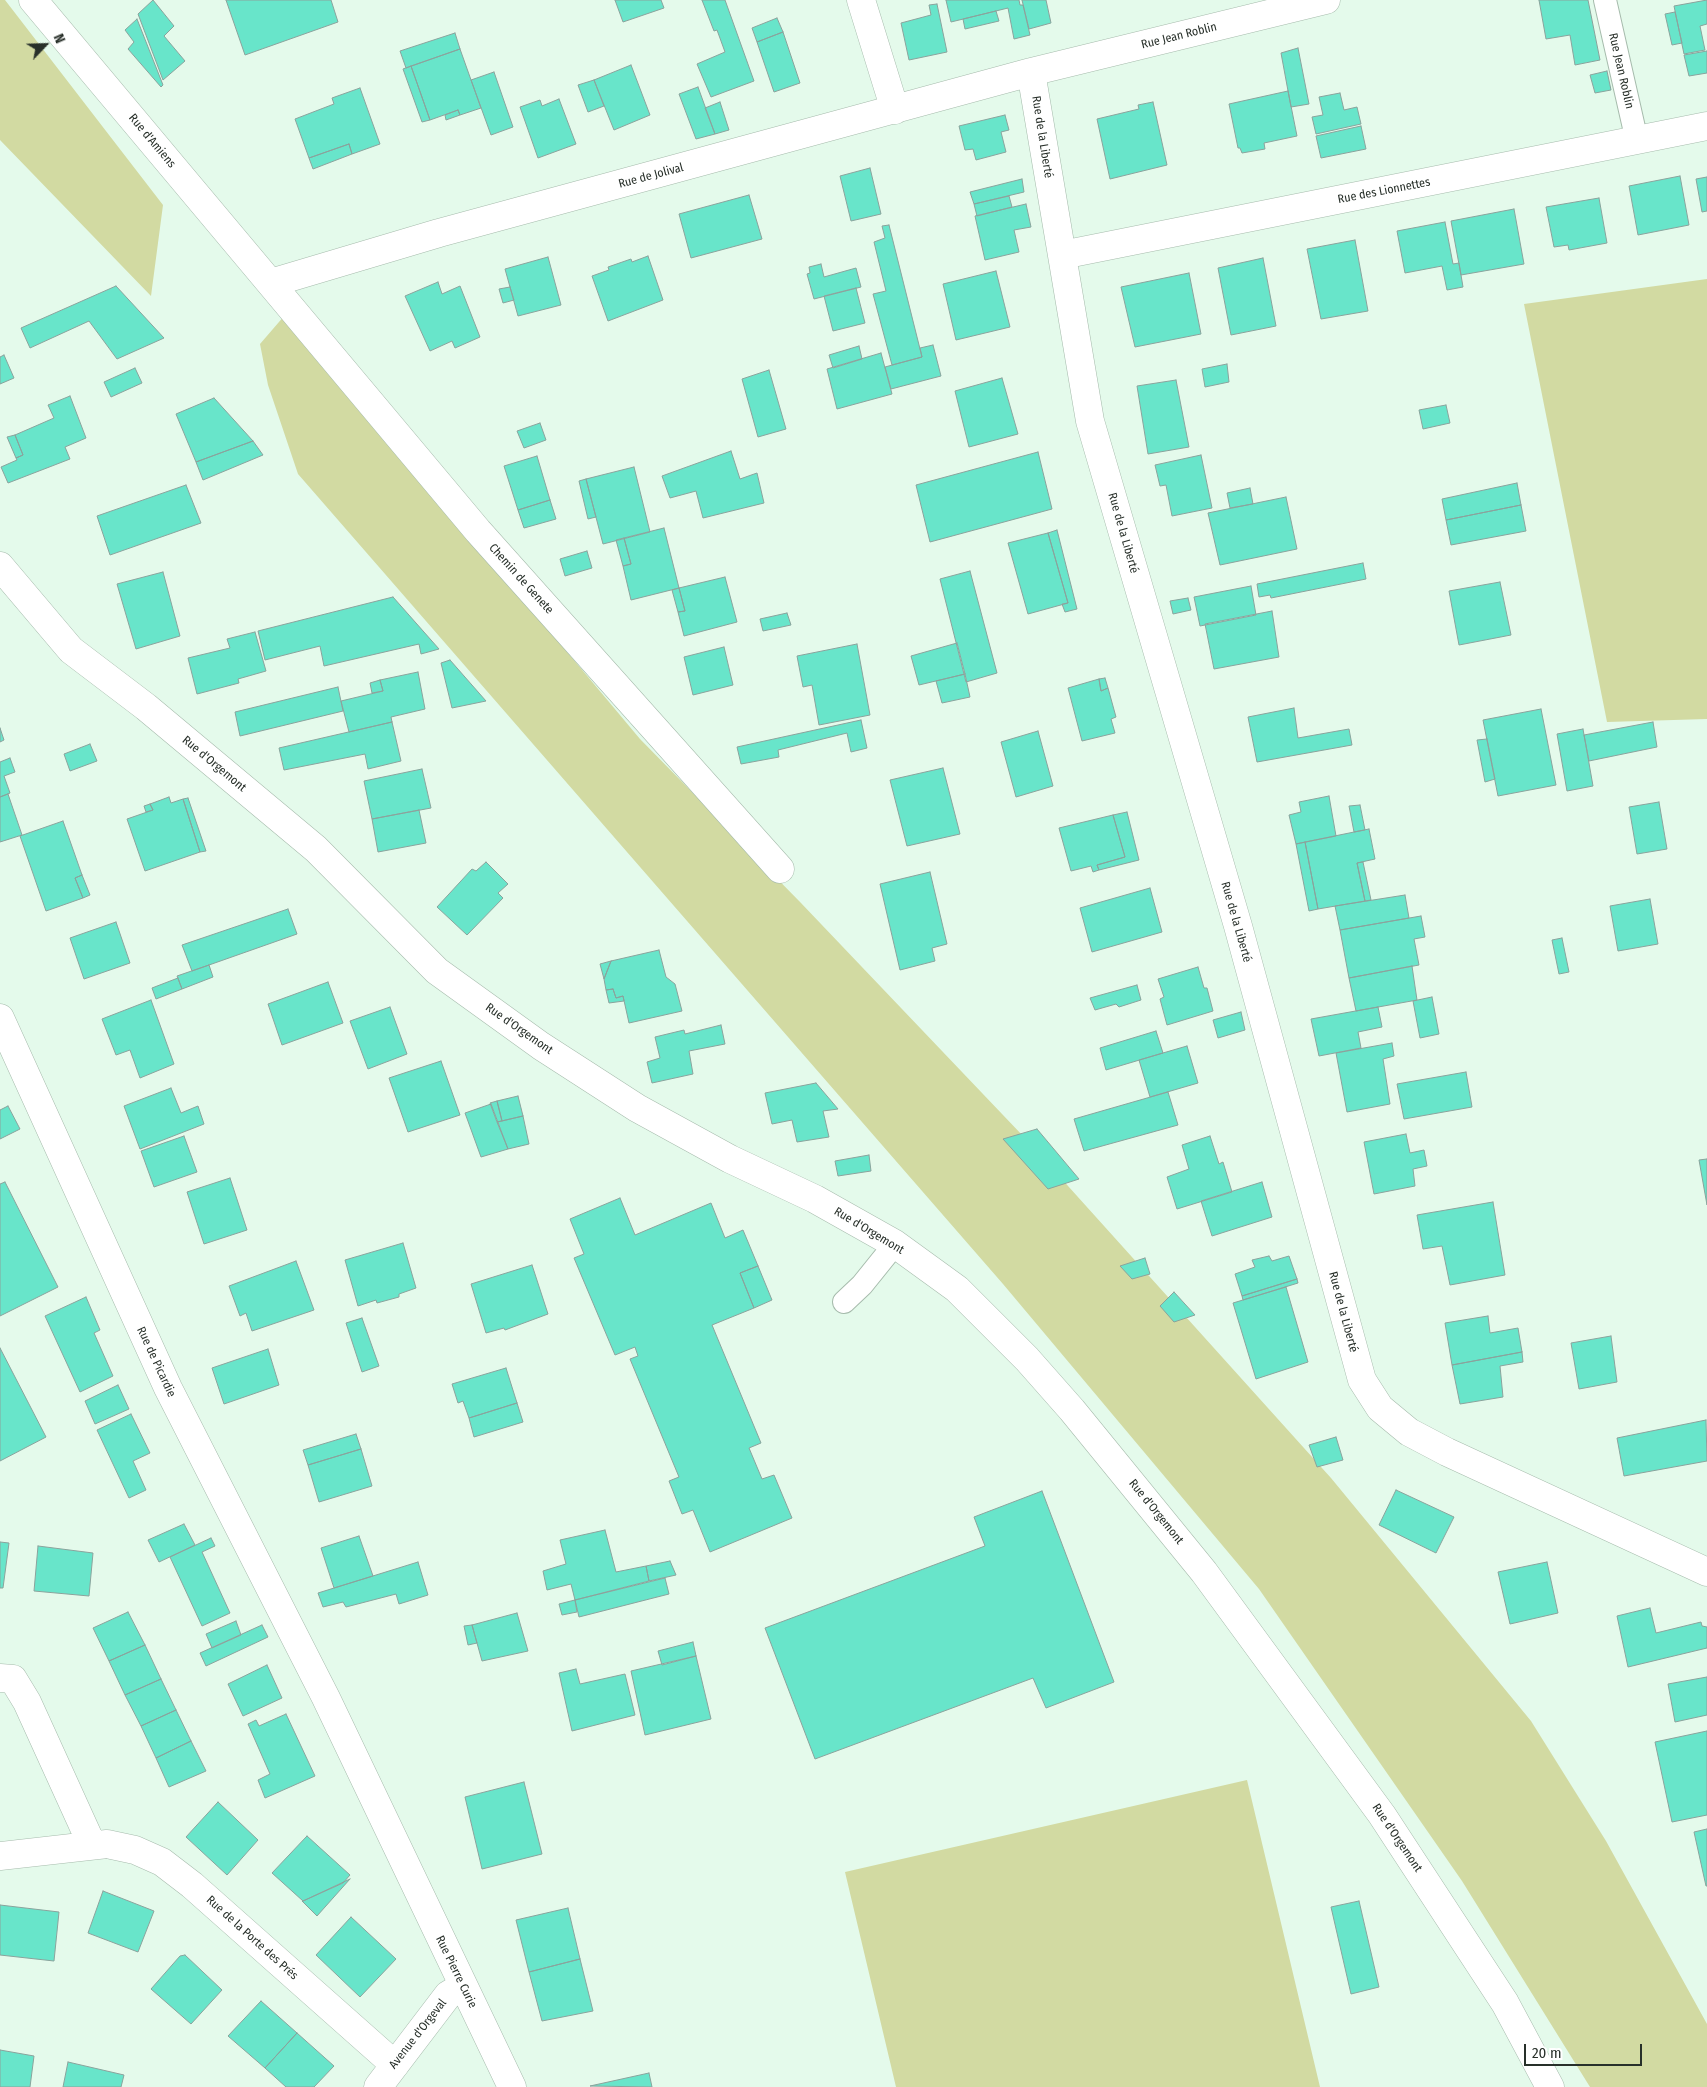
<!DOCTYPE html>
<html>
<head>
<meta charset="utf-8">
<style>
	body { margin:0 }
	#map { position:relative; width:1707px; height:2087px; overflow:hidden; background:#e4faeb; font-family:"Fira Sans Condensed",sans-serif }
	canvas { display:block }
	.north { position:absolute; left:20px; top:20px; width:50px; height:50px; -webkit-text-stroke:4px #fff; paint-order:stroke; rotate:66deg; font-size:14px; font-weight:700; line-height:20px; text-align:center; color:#28302a }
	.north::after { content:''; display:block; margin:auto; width:18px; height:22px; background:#28302a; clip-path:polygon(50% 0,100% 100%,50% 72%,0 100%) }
	.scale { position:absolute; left:1524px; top:2044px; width:118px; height:22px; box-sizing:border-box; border:2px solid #28302a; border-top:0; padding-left:6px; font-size:15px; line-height:18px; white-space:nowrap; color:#28302a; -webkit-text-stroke:4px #fff; paint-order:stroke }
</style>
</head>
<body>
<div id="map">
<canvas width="1707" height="2087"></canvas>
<div class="north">N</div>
<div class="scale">20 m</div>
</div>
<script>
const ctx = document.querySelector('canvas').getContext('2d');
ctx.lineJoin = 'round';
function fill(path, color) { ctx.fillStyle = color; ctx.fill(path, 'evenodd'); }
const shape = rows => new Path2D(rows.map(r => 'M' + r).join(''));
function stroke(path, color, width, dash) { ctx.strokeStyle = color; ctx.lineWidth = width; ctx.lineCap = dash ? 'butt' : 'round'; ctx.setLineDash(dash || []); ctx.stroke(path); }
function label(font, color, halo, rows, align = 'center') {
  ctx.font = font + ' "Fira Sans Condensed",sans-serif'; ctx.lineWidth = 4.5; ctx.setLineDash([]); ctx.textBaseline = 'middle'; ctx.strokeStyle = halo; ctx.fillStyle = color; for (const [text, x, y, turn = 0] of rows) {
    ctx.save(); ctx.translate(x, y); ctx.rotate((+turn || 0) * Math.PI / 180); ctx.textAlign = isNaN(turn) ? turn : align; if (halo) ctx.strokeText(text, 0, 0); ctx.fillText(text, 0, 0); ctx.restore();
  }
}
fill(shape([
	[0,0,5,0,163,205,151,296,0,140],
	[1707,279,1707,719,1607,722,1524,304],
	[285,315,640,739,801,903,1023,1136,1331,1478,1531,1721,1606,1841,1707,2024,1707,2087,1590,2087,1462,1881,1259,1589,1003,1284,298,474,268,385,260,344],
	[1247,1780,1320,2087,896,2087,845,1872]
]), '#d2daa2');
const building = shape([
	[153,0,174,26,164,36,185,61,163,80,138,14,153,0],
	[226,0,331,0,338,22,245,55,226,0],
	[615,0,661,0,664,8,623,22,615,0],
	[702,0,725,0,754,81,711,97,697,64,725,52,717,30,714,31,702,0],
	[946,0,1019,0,1020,5,1023,5,1030,35,1014,39,1008,8,951,22,946,0],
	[1022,0,1046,0,1051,23,1029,29,1022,0],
	[1539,0,1588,0,1600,60,1575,65,1570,35,1546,39,1539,0],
	[1707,0,1707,24,1700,26,1705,50,1684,54,1674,6,1707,0],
	[937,4,947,52,909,60,901,23,931,15,929,5,937,4],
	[996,11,999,21,965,29,963,19,996,11],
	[1675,12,1682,43,1672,45,1665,14,1675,12],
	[777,18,783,32,757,42,752,28,777,18],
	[137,19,163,85,161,87,128,49,134,42,125,30,137,19],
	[783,32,800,83,774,92,757,42,783,32],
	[455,33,460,49,406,68,400,51,455,33],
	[1298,48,1309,104,1291,107,1281,53,1298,48],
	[460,49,481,108,460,115,458,110,430,120,411,66,460,49],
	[1707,51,1707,73,1689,76,1684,55,1707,51],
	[631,65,650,115,614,130,594,80,631,65],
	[411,66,430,120,422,122,403,69,411,66],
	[1607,71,1611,90,1595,93,1590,75,1607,71],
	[494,72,513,127,491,135,471,80,494,72],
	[594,80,604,106,588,112,578,85,594,80],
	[698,87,715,134,696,139,679,94,698,87],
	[360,88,380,144,352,154,349,144,309,158,295,119,334,104,332,98,360,88],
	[1288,91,1297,136,1264,143,1265,149,1242,153,1240,148,1238,148,1229,104,1288,91],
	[1340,93,1344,110,1357,107,1361,124,1316,134,1312,117,1323,115,1319,97,1340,93],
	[559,99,576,144,538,158,520,107,540,100,542,106,559,99],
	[720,102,729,130,715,134,705,108,720,102],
	[1153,102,1167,165,1110,179,1097,119,1139,109,1138,105,1153,102],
	[458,110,460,115,446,120,445,115,458,110],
	[1005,115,1009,130,1001,132,1006,152,976,160,973,149,965,150,959,126,1005,115],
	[1361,126,1366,149,1321,158,1316,136,1361,126],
	[349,144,352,154,313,169,309,158,349,144],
	[870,168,881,214,851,221,840,176,870,168],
	[1680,176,1689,225,1638,235,1629,186,1680,176],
	[1707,177,1707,211,1702,212,1696,179,1707,177],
	[1022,179,1024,192,974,204,970,192,1022,179],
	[749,195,762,239,691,258,679,214,749,195],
	[1009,196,1012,207,977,216,974,204,1009,196],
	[1599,198,1607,243,1569,250,1568,245,1554,247,1546,207,1599,198],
	[1026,204,1031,227,1014,230,1019,252,985,260,975,216,1026,204],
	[1514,209,1524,264,1461,275,1451,221,1514,209],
	[1445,222,1453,264,1459,263,1463,287,1447,290,1442,266,1405,273,1397,231,1445,222],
	[889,225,922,357,892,365,873,294,886,291,874,242,885,238,882,226,889,225],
	[1355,240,1368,311,1321,319,1307,249,1355,240],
	[648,256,663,300,608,321,592,276,609,270,608,267,631,259,632,262,648,256],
	[548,257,561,305,518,316,505,269,548,257],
	[1263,258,1276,326,1231,335,1218,268,1263,258],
	[821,264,824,277,856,268,861,287,814,299,807,274,810,273,809,267,821,264],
	[996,271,1010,327,956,340,943,284,996,271],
	[1189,273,1201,334,1135,347,1121,287,1189,273],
	[438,282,442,294,460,286,480,337,455,348,452,341,430,351,405,296,438,282],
	[116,286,164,338,117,359,89,321,30,348,21,328,116,286],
	[510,287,514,300,503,303,499,289,510,287],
	[856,288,865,323,833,331,824,296,856,288],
	[933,345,941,376,891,389,885,367,922,357,920,348,933,345],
	[859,346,862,359,833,368,829,355,859,346],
	[881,353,892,394,837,409,827,369,881,353],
	[4,355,14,378,0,384,0,357,4,355],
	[1227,364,1229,382,1205,387,1202,369,1227,364],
	[135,368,142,383,111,397,104,382,135,368],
	[769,370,786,429,758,437,742,379,769,370],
	[1002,378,1018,434,969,447,955,391,1002,378],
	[1176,380,1189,447,1148,454,1137,386,1176,380],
	[70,396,86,438,65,447,70,459,8,483,1,467,17,460,16,458,23,455,15,435,54,418,48,405,70,396],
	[214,398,253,441,196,462,176,414,214,398],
	[1446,405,1450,423,1423,429,1419,410,1446,405],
	[540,423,546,440,524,448,517,431,540,423],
	[15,435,23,455,16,458,7,437,15,435],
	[253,441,263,455,203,480,196,462,253,441],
	[731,451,740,479,757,473,764,503,703,518,696,491,670,498,662,476,731,451],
	[1038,452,1052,509,930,542,916,485,1038,452],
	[1201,455,1212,508,1172,516,1166,485,1160,486,1155,465,1201,455],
	[537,456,550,500,518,510,504,466,537,456],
	[634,467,650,532,603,544,586,479,634,467],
	[586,479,596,517,588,519,579,481,586,479],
	[1517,483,1521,505,1446,520,1442,499,1517,483],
	[186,485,201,523,110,555,97,516,186,485],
	[1250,488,1253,504,1230,508,1227,493,1250,488],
	[1286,497,1297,549,1220,565,1208,513,1286,497],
	[550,500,556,519,524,528,518,510,550,500],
	[1521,505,1526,531,1451,545,1446,520,1521,505],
	[664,528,679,588,631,600,623,566,631,564,624,538,664,528],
	[1057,530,1077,609,1065,612,1062,604,1068,603,1048,533,1057,530],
	[1048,533,1068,603,1028,614,1008,543,1048,533],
	[624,538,631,564,623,566,616,540,624,538],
	[587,551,592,568,565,576,560,559,587,551],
	[1363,563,1366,579,1271,598,1270,595,1259,597,1257,584,1363,563],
	[970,571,997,673,966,682,940,579,970,571],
	[163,572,180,636,136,649,117,584,163,572],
	[725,577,737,622,684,636,678,612,685,611,679,588,725,577],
	[1500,582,1511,635,1459,645,1449,591,1500,582],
	[1251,586,1256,615,1200,626,1194,597,1251,586],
	[679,588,685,611,678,612,672,590,679,588],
	[393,597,439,649,421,654,419,644,324,666,320,646,265,660,258,631,393,597],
	[1188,598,1191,610,1173,614,1170,601,1188,598],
	[1272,611,1279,657,1214,669,1205,624,1272,611],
	[787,613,791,625,763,631,760,619,787,613],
	[255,632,266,671,238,679,239,683,197,694,188,658,230,648,227,639,255,632],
	[957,643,965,674,919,685,911,656,957,643],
	[857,644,870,715,819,725,812,685,803,687,797,656,857,644],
	[724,647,733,685,693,695,684,657,724,647],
	[450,660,486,701,452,708,441,663,450,660],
	[418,672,425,709,391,717,392,722,349,732,341,701,383,691,380,680,418,672],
	[965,674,970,697,942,703,936,681,965,674],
	[1105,678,1108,688,1101,691,1099,679,1105,678],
	[1099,679,1101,691,1108,688,1116,717,1111,719,1115,733,1082,741,1068,688,1099,679],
	[380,680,383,691,372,693,370,683,380,680],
	[338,687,343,711,240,736,235,712,338,687],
	[1294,708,1298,738,1349,729,1352,745,1257,762,1248,717,1294,708],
	[1541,709,1556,785,1498,796,1483,720,1541,709],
	[861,720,867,748,851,752,847,733,778,750,779,757,741,764,737,747,861,720],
	[392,722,401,761,368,769,365,754,284,770,279,748,392,722],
	[1653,722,1657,747,1589,761,1584,735,1653,722],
	[0,728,4,740,0,742,0,728],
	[1583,729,1593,786,1567,791,1557,734,1583,729],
	[1038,731,1053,786,1016,797,1001,742,1038,731],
	[1487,739,1495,779,1485,782,1477,740,1487,739],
	[90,744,97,761,70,771,64,754,90,744],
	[10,758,15,772,4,776,10,793,0,797,0,762,10,758],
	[943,768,960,834,907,846,890,780,943,768],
	[422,769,431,808,372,819,364,781,422,769],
	[8,794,22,835,0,842,0,797,8,794],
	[1329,796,1336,836,1296,844,1289,815,1301,812,1299,802,1329,796],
	[169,797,171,803,183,799,200,852,145,871,127,819,153,810,150,804,169,797],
	[188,798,206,851,200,852,183,799,188,798],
	[1659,802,1667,849,1637,854,1629,807,1659,802],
	[150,804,153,810,146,812,144,806,150,804],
	[1360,805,1365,830,1354,832,1349,806,1360,805],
	[419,810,426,843,378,852,372,819,419,810],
	[1127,812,1139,860,1099,870,1097,865,1125,857,1113,815,1127,812],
	[1113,815,1125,857,1097,865,1099,870,1093,872,1091,866,1071,871,1059,828,1113,815],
	[63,821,82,875,75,878,83,898,46,911,20,836,63,821],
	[1369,829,1375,859,1357,863,1365,901,1318,909,1305,842,1369,829],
	[1305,842,1318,909,1309,911,1296,844,1305,842],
	[486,862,508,884,498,893,503,898,467,935,437,907,472,869,476,871,486,862],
	[1363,862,1371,900,1365,901,1357,863,1363,862],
	[930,872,947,944,932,948,935,961,900,970,880,884,930,872],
	[82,875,90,895,83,898,75,878,82,875],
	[1150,888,1162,932,1092,952,1080,908,1150,888],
	[1405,895,1409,918,1340,930,1335,906,1405,895],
	[1650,899,1658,944,1618,951,1610,906,1650,899],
	[288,909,297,934,192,971,182,945,288,909],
	[1421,916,1425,937,1414,939,1419,965,1349,978,1340,930,1421,916],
	[116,922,130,963,84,979,70,938,116,922],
	[1562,938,1569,972,1559,974,1552,940,1562,938],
	[659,950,666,977,675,984,682,1011,629,1023,623,996,616,998,613,989,606,990,604,979,611,961,659,950],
	[611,961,604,979,600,964,611,961],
	[209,965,213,977,182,989,177,976,209,965],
	[1412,966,1417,1000,1356,1011,1349,978,1412,966],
	[1198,967,1204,988,1207,988,1213,1011,1167,1025,1160,999,1164,997,1158,979,1198,967],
	[178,978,182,989,156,999,152,988,178,978],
	[328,982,343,1023,282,1045,268,1004,328,982],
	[1137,985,1141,1000,1119,1007,1116,1004,1095,1010,1090,998,1137,985],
	[613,989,616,998,623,996,624,1001,609,1003,606,990,613,989],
	[1432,997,1439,1034,1420,1038,1413,1001,1432,997],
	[151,1000,174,1064,140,1078,130,1050,116,1055,102,1019,151,1000],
	[390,1007,407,1054,368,1069,350,1021,390,1007],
	[1378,1007,1382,1027,1358,1032,1361,1048,1319,1056,1311,1019,1378,1007],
	[1241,1012,1245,1030,1218,1038,1213,1020,1241,1012],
	[721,1025,725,1044,689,1051,693,1074,652,1083,647,1062,660,1058,655,1037,684,1030,685,1034,721,1025],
	[1156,1031,1163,1053,1106,1070,1100,1048,1156,1031],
	[1392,1043,1394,1056,1383,1059,1390,1104,1347,1112,1336,1053,1392,1043],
	[1187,1046,1198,1083,1150,1097,1139,1060,1187,1046],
	[441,1061,460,1115,408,1132,389,1078,441,1061],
	[1466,1072,1472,1107,1404,1119,1397,1084,1466,1072],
	[816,1083,838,1109,823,1111,829,1137,797,1142,792,1120,772,1124,765,1093,816,1083],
	[171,1088,181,1113,198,1106,204,1124,140,1149,124,1106,171,1088],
	[1168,1092,1178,1125,1084,1151,1074,1119,1168,1092],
	[518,1096,523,1116,502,1121,497,1101,518,1096],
	[497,1101,502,1121,497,1122,490,1103,497,1101],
	[491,1104,508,1149,481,1157,465,1113,491,1104],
	[8,1106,20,1129,0,1139,0,1110,8,1106],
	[523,1116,529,1144,508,1149,497,1122,523,1116],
	[1037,1129,1079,1179,1048,1189,1003,1139,1037,1129],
	[1406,1134,1410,1153,1424,1150,1427,1166,1413,1169,1415,1186,1374,1194,1364,1142,1406,1134],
	[184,1136,197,1172,154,1187,141,1151,184,1136],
	[1210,1136,1219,1164,1223,1162,1232,1192,1177,1209,1167,1177,1189,1169,1182,1145,1210,1136],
	[869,1155,871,1171,838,1176,835,1161,869,1155],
	[1707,1159,1707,1205,1699,1160,1707,1159],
	[230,1178,247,1230,204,1244,187,1192,230,1178],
	[5,1182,58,1287,0,1316,0,1184,5,1182],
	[1262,1182,1272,1217,1212,1236,1201,1201,1262,1182],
	[620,1198,635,1235,711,1203,725,1238,743,1230,758,1266,740,1273,754,1308,712,1325,761,1443,749,1448,762,1479,774,1475,792,1518,710,1552,693,1510,682,1514,669,1481,679,1477,630,1359,638,1356,635,1347,615,1355,574,1258,584,1254,570,1219,620,1198],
	[1493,1202,1505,1275,1450,1285,1442,1246,1423,1249,1417,1215,1493,1202],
	[403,1243,416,1288,399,1294,399,1297,377,1303,376,1300,358,1306,345,1260,403,1243],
	[1269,1256,1272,1261,1289,1256,1297,1279,1242,1296,1235,1274,1255,1267,1252,1260,1269,1256],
	[1145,1258,1150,1274,1132,1279,1120,1266,1145,1258],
	[296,1261,314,1310,252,1331,246,1313,240,1316,229,1286,296,1261],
	[532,1265,548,1314,505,1330,504,1328,486,1333,471,1284,532,1265],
	[758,1266,772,1300,754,1308,740,1273,758,1266],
	[1297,1279,1298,1283,1243,1300,1242,1296,1297,1279],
	[1286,1287,1308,1362,1256,1379,1233,1303,1286,1287],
	[1174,1292,1195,1315,1174,1322,1160,1306,1174,1292],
	[86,1297,100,1330,94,1333,113,1376,80,1392,45,1316,86,1297],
	[1488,1316,1490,1333,1518,1328,1522,1352,1452,1365,1445,1323,1488,1316],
	[362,1318,379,1366,362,1372,346,1323,362,1318],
	[1611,1336,1617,1382,1579,1389,1571,1343,1611,1336],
	[0,1348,46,1437,0,1461,0,1348],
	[268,1349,279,1385,224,1404,212,1368,268,1349],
	[1522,1352,1523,1362,1500,1366,1503,1397,1460,1404,1452,1365,1522,1352],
	[506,1368,517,1403,469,1418,463,1401,458,1403,452,1384,506,1368],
	[118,1385,129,1409,95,1424,85,1401,118,1385],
	[517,1403,523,1422,474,1437,469,1418,517,1403],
	[131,1414,150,1453,133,1461,146,1490,129,1498,97,1430,131,1414],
	[1706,1420,1707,1461,1624,1476,1617,1438,1706,1420],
	[356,1434,361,1449,308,1465,303,1450,356,1434],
	[1336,1437,1343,1460,1317,1467,1309,1445,1336,1437],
	[361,1449,372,1486,319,1502,308,1465,361,1449],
	[1396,1490,1454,1517,1436,1553,1379,1525,1396,1490],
	[1042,1491,1114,1682,1046,1708,1033,1678,815,1759,765,1628,985,1546,974,1517,1042,1491],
	[184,1524,195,1545,159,1562,148,1540,184,1524],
	[605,1530,616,1572,646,1566,649,1581,575,1600,571,1584,547,1590,543,1571,566,1564,560,1540,605,1530],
	[359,1536,373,1576,334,1588,321,1548,359,1536],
	[211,1538,215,1546,202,1552,230,1613,202,1626,170,1557,211,1538],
	[0,1542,9,1543,3,1588,0,1588,0,1542],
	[38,1546,93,1553,89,1596,34,1591,38,1546],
	[670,1561,676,1575,649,1581,646,1566,670,1561],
	[418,1562,428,1595,399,1604,396,1594,346,1607,343,1602,323,1607,318,1593,418,1562],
	[1547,1562,1558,1613,1510,1624,1498,1572,1547,1562],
	[665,1578,669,1594,579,1617,575,1600,665,1578],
	[575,1600,577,1612,562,1615,559,1604,575,1600],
	[1650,1608,1656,1633,1701,1622,1702,1626,1707,1627,1707,1648,1628,1667,1617,1616,1650,1608],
	[128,1612,145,1645,109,1661,93,1628,128,1612],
	[517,1613,528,1651,482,1661,472,1625,517,1613],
	[236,1621,241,1635,212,1648,206,1634,236,1621],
	[262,1625,268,1637,206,1666,200,1653,262,1625],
	[472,1625,477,1643,468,1645,464,1626,472,1625],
	[693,1642,696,1656,662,1665,658,1651,693,1642],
	[145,1645,161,1679,125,1695,109,1661,145,1645],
	[696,1656,711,1719,645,1735,631,1671,696,1656],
	[267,1665,282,1698,243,1716,228,1684,267,1665],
	[576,1669,580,1684,625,1674,635,1715,572,1731,559,1673,576,1669],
	[1707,1677,1707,1715,1675,1722,1668,1684,1707,1677],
	[161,1679,176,1710,141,1726,125,1695,161,1679],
	[176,1710,191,1741,156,1758,141,1726,176,1710],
	[286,1714,315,1776,265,1798,258,1780,270,1774,248,1724,256,1720,259,1726,286,1714],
	[1707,1731,1707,1815,1672,1822,1655,1742,1707,1731],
	[191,1741,206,1771,169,1787,156,1758,191,1741],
	[524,1782,542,1854,482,1869,465,1797,524,1782],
	[218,1802,258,1840,227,1875,186,1837,218,1802],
	[1707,1829,1707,1886,1706,1886,1694,1832,1707,1829],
	[307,1836,350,1875,343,1883,303,1901,272,1873,307,1836],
	[350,1879,317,1916,302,1901,303,1901,350,1879],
	[103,1891,154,1911,138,1952,88,1933,103,1891],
	[1359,1901,1379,1987,1351,1994,1331,1907,1359,1901],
	[0,1905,59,1912,54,1961,0,1955,0,1905],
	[568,1908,580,1959,529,1972,516,1920,568,1908],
	[351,1917,396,1959,360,1997,316,1955,351,1917],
	[185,1955,222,1990,191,2024,151,1989,180,1956,185,1955],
	[580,1959,593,2011,542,2021,529,1972,580,1959],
	[261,2001,297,2033,265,2068,228,2036,261,2001],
	[297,2033,334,2066,314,2087,286,2087,265,2068,297,2033],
	[0,2050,34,2056,30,2087,0,2087,0,2050],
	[68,2062,124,2075,121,2087,63,2087,68,2062],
	[649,2073,652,2087,590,2086,649,2073]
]);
fill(building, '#68e5ca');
stroke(building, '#8aa39c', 1);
const lane = shape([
	[1605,0,1637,141],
	[844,1302,862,1285,895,1244]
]);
const street = shape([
	[33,0,478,531,780,869],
	[861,0,895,110],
	[1031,72,1090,421,1238,926,1362,1380,1380,1408,1409,1432,1447,1452,1707,1572],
	[1062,255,1707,126],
	[271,283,439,233,1031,72,1326,0],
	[0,566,71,650,146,707,316,849,437,971,541,1046,637,1108,730,1159,815,1199,895,1244,957,1289,1027,1359,1072,1410,1204,1572,1382,1815,1505,2003,1550,2087],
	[0,1018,168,1388,326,1698,512,2087],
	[0,1678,13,1679,27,1702,92,1845],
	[0,1856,107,1844,135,1850,162,1862,192,1885,395,2065],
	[378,2087,448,1995,463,1986]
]);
stroke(lane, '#a6bbac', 24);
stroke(street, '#a6bbac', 29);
stroke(lane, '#fff', 22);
stroke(street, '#fff', 28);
label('12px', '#28302a', '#fff', [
	["Rue Jean Roblin",1179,36,-14],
	["Rue Jean Roblin",1621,71,77],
	["Rue de la Liberté",1042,137,81],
	["Rue d'Amiens",152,141,50],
	["Rue de Jolival",651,176,-15],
	["Rue des Lionnettes",1384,191,-11],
	["Rue de la Liberté",1123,533,74],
	["Chemin de Genete",521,579,48],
	["Rue d'Orgemont",214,764,40],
	["Rue de la Liberté",1236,922,74],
	["Rue d'Orgemont",519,1029,35],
	["Rue d'Orgemont",869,1231,31],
	["Rue de la Liberté",1343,1312,75],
	["Rue de Picardie",156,1362,65],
	["Rue d'Orgemont",1156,1512,51],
	["Rue d'Orgemont",1397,1838,56],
	["Rue de la Porte des Prés",252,1938,42],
	["Rue Pierre Curie",456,1972,64],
	["Avenue d'Orgeval",418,2034,-52]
]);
</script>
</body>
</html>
